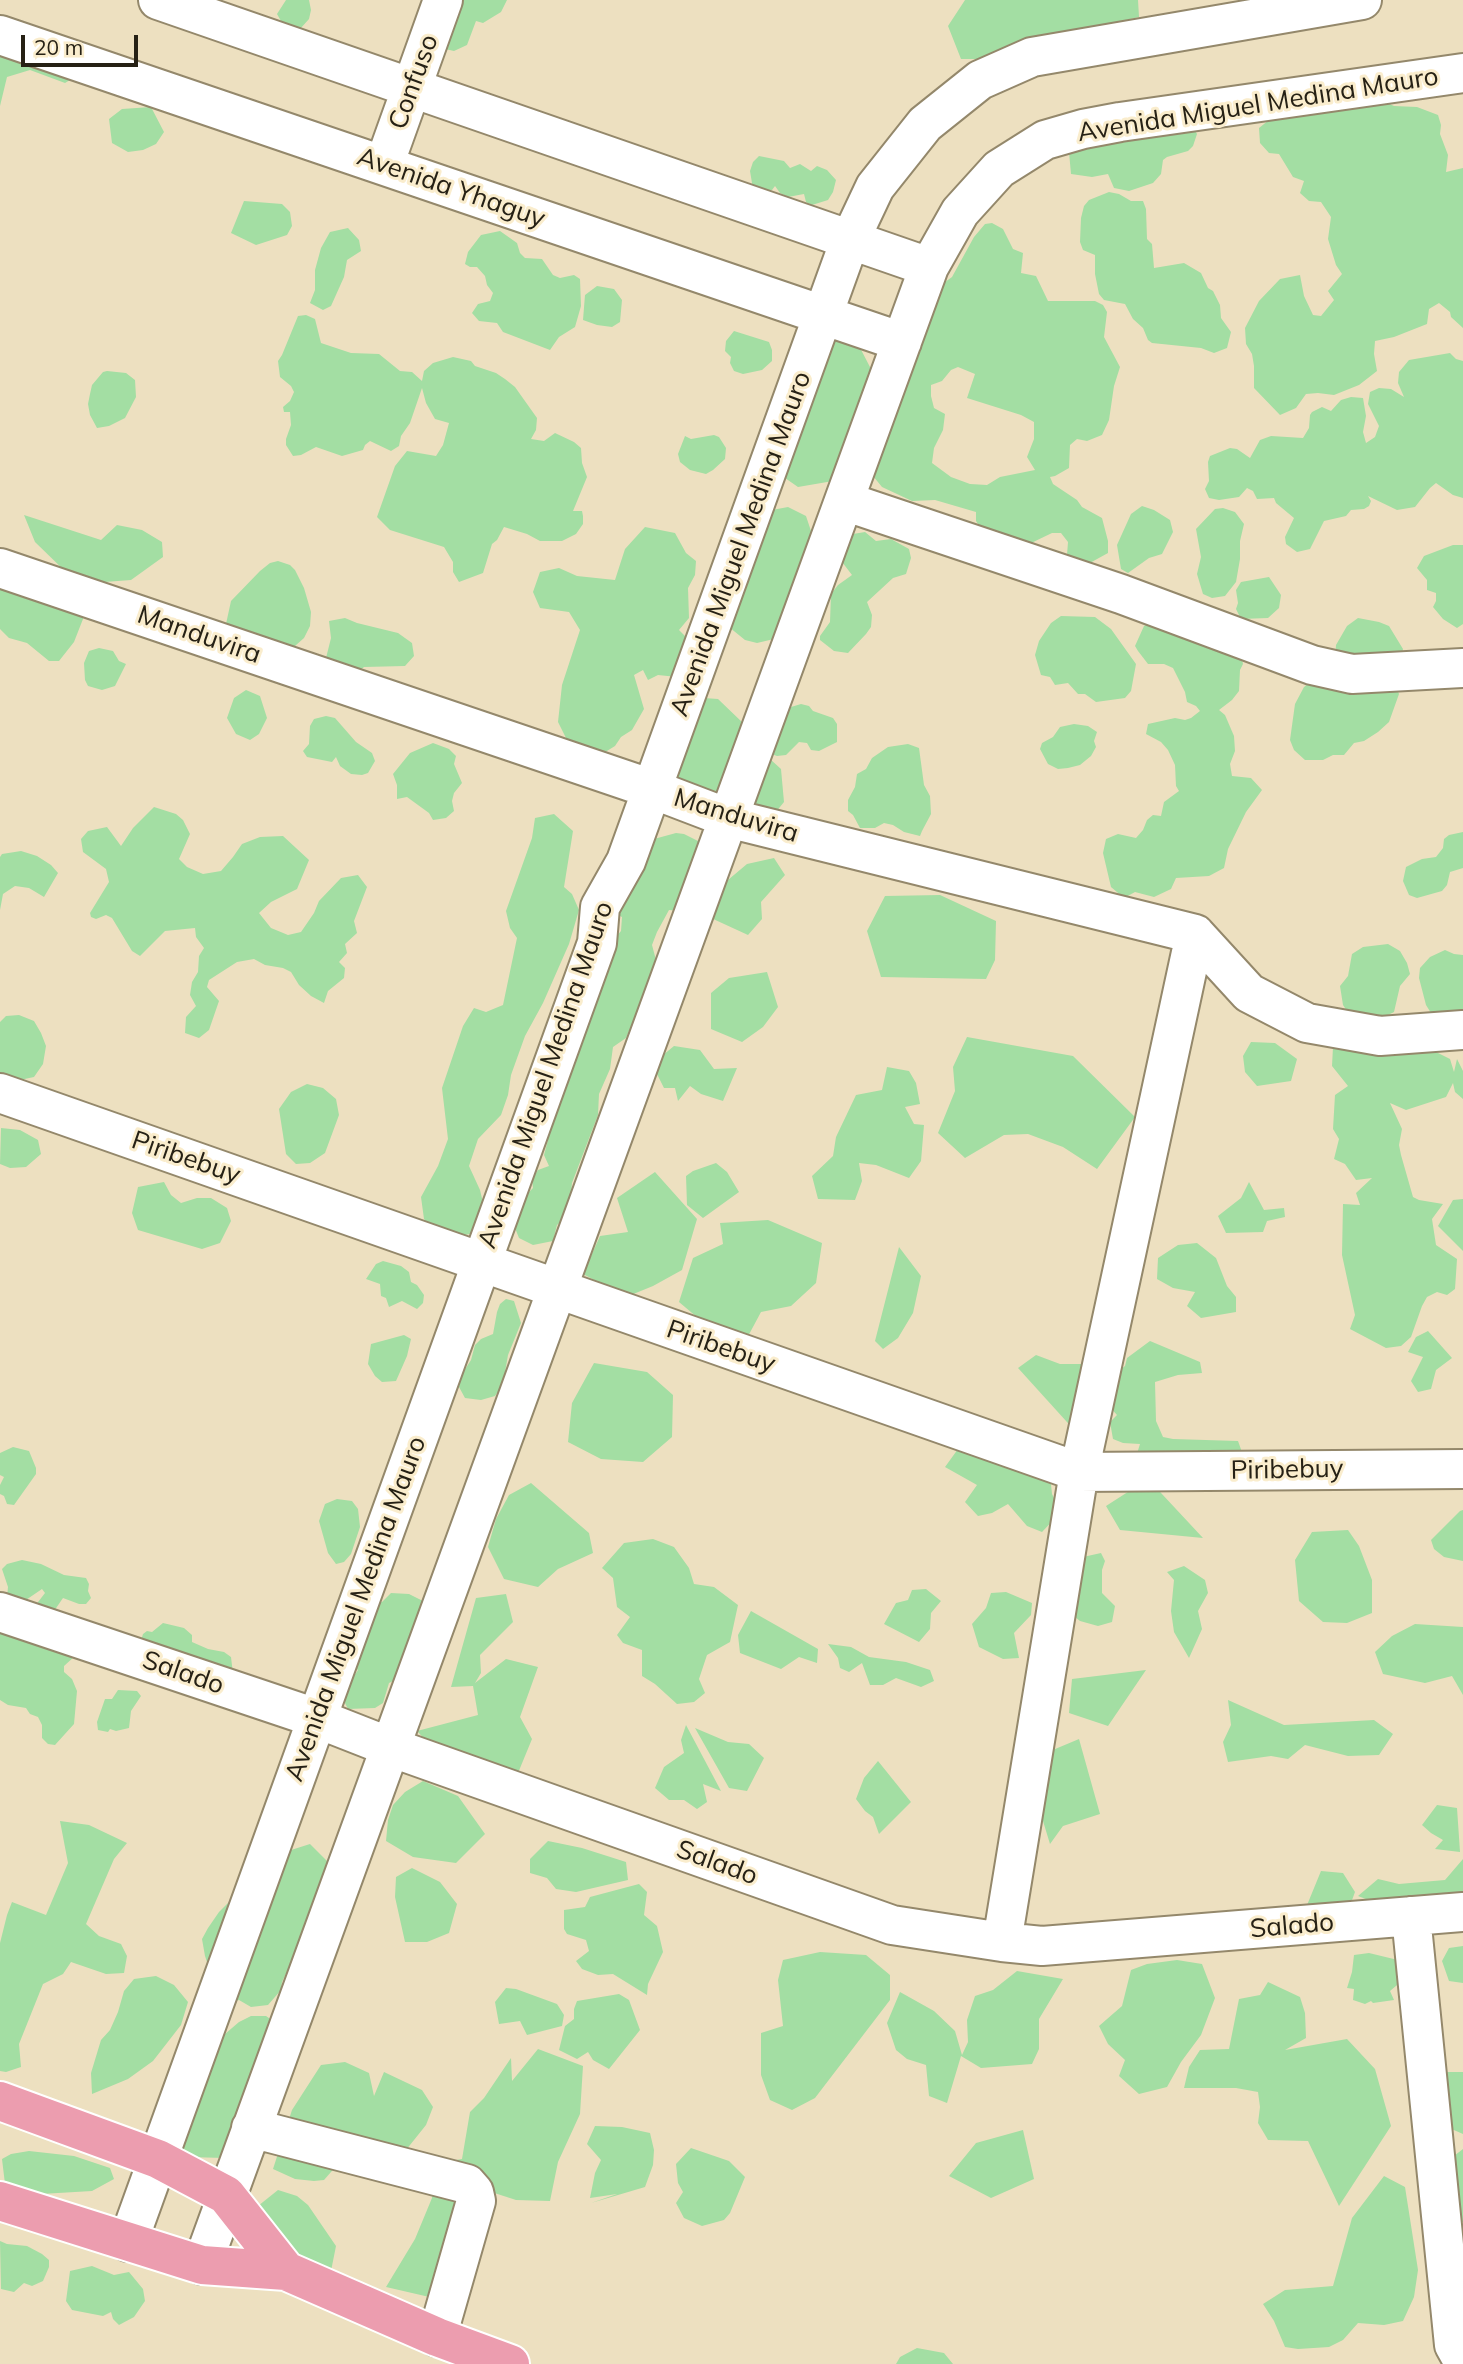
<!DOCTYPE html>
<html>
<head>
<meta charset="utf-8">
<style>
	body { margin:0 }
	#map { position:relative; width:1463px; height:2364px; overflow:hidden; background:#ede0c0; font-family:Mulish,sans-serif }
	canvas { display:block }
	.scale { position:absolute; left:21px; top:35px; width:117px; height:32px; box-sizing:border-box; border:4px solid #262115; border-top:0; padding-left:9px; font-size:21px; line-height:24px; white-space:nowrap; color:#262115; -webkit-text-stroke:5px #faedcd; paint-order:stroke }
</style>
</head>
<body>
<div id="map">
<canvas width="1463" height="2364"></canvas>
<div class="scale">20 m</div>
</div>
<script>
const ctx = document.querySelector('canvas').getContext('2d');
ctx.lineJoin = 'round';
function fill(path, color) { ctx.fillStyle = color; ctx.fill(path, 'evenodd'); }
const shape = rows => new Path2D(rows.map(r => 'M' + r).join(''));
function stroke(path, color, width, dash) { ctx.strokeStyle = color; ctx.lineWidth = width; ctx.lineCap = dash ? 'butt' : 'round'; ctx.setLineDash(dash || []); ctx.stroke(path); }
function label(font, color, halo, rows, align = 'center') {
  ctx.font = font + ' Mulish,sans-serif'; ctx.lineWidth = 6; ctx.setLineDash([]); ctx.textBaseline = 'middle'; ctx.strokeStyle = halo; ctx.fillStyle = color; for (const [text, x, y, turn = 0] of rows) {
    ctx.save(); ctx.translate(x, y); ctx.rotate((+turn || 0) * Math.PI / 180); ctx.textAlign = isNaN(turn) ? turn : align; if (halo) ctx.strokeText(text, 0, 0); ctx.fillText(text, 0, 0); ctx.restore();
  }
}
fill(shape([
	[286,0,309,0,311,10,309,19,300,29,296,27,293,32,286,30,277,14],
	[451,0,507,0,501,12,483,23,476,21,467,45,454,51,445,49],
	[965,0,1138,0,1139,17,1066,34,985,59,961,59,948,26],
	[12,51,80,74,65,83,30,70,7,77,0,106,0,57],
	[1378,99,1394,106,1417,107,1438,115,1441,125,1440,134,1448,155,1446,172,1463,168,1463,328,1451,317,1450,312,1439,303,1429,309,1427,324,1394,337,1375,341,1374,354,1377,371,1359,385,1334,395,1318,393,1306,394,1296,408,1280,415,1254,388,1254,366,1252,354,1246,344,1245,328,1259,301,1280,279,1300,275,1304,296,1313,315,1321,316,1334,300,1328,291,1342,274,1336,265,1328,239,1331,217,1321,202,1309,201,1300,193,1304,181,1293,177,1279,154,1269,153,1260,143,1259,128,1269,120],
	[151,107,164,132,156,144,143,150,128,152,112,143,109,119,122,109],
	[1193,127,1197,134,1193,146,1188,151,1167,157,1163,160,1161,174,1153,183,1129,191,1114,188,1108,174,1092,177,1071,174,1069,152,1070,146],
	[759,156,784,161,790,168,800,164,811,171,817,166,827,170,836,180,833,192,828,200,812,205,806,202,804,194,788,197,780,193,775,186,772,190,762,193,753,189,750,171,753,162],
	[1109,192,1119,194,1131,201,1143,201,1146,209,1147,239,1152,244,1154,268,1184,263,1201,273,1208,288,1213,291,1220,305,1221,318,1231,332,1227,348,1214,353,1201,348,1152,343,1148,340,1143,328,1133,319,1125,304,1104,300,1099,294,1095,274,1095,255,1083,250,1080,242,1081,218,1084,206,1089,200],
	[244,201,282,204,290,212,292,226,287,235,256,245,231,233],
	[992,223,1003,229,1013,249,1023,253,1021,273,1036,276,1048,301,1095,301,1103,305,1107,312,1104,337,1120,367,1114,386,1109,420,1102,435,1087,441,1077,439,1070,445,1069,468,1055,476,1050,477,1053,484,1077,500,1082,507,1102,518,1108,541,1108,553,1088,564,1067,555,1068,542,1061,533,1052,533,1027,545,988,539,976,521,976,512,935,500,912,501,882,487,873,476,941,285,952,277,974,237,985,224],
	[958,367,975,374,967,398,1021,415,1034,422,1034,439,1027,457,1035,470,1000,477,987,485,970,484,951,477,932,463,934,448,943,430,945,414,934,408,931,396,931,385,942,381,951,370],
	[348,228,359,240,361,251,347,260,344,277,331,306,323,310,310,303,315,290,315,270,321,248,330,232],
	[500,231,517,243,520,253,525,258,542,259,553,275,560,278,574,275,580,279,581,306,575,327,559,337,550,350,503,332,497,323,479,321,472,313,478,304,490,301,493,293,487,285,485,276,477,267,470,267,465,264,468,252,481,235],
	[597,286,614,289,622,300,620,322,612,327,597,325,583,320,585,295],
	[306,315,315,319,321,343,351,353,379,354,400,371,412,372,422,381,424,371,433,363,453,357,471,361,475,366,496,373,505,379,515,387,537,418,536,430,531,439,544,441,555,433,574,442,581,448,582,463,587,477,573,511,582,511,583,516,583,524,576,534,562,541,540,541,527,534,504,527,497,540,492,544,483,573,459,582,453,572,453,562,444,547,390,530,377,517,395,466,407,451,436,456,443,445,449,423,435,419,426,403,422,388,410,423,401,436,399,446,391,451,370,441,365,445,363,450,342,456,316,447,301,455,293,456,286,445,286,439,291,425,290,412,284,412,283,407,290,401,294,392,291,386,280,377,278,361,282,355,298,316],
	[734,331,769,342,772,350,772,361,762,370,743,374,734,371,730,363,731,357,725,351,726,341],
	[816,336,856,340,871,369,869,397,833,481,798,487,785,478,778,466],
	[1450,353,1456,359,1463,361,1463,498,1453,495,1436,483,1430,488,1415,507,1397,510,1368,496,1371,501,1369,506,1364,509,1351,510,1346,516,1324,521,1310,549,1297,552,1286,544,1285,537,1294,518,1276,503,1274,498,1257,499,1253,491,1247,488,1239,497,1219,500,1209,498,1205,489,1209,481,1208,462,1210,456,1230,448,1237,449,1250,458,1260,440,1271,436,1303,438,1309,428,1310,415,1312,412,1322,407,1331,411,1341,400,1351,397,1363,398,1366,416,1363,432,1366,443,1375,437,1379,426,1368,404,1370,392,1379,388,1391,389,1404,397,1398,383,1399,372,1409,360],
	[107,371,126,373,135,380,136,397,125,418,109,426,97,428,90,415,88,404,90,394,92,385,103,372],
	[714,435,719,437,726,448,725,459,713,470,706,474,690,470,680,462,678,454,685,436,691,439],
	[1142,506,1154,510,1170,520,1173,532,1162,554,1149,558,1128,573,1121,569,1117,545,1131,514],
	[788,507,806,516,821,561,795,634,757,643,745,640,729,627,772,510],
	[1223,508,1235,512,1244,524,1240,541,1240,559,1236,582,1225,596,1212,598,1203,594,1197,574,1201,557,1196,529,1215,509],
	[24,515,101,540,117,525,142,530,162,542,163,557,131,580,91,583,71,577,35,542],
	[645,527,675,533,686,553,696,561,695,575,688,588,689,618,679,630,688,639,677,677,658,675,648,680,643,670,634,675,644,709,632,730,621,737,615,746,602,754,568,742,558,722,562,685,580,630,569,612,540,608,533,592,540,572,559,568,577,576,615,580,625,549],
	[865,532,876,541,891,539,909,549,911,558,906,574,893,578,867,602,872,615,871,627,866,634,848,653,834,651,820,640,820,636,830,622,831,594,838,585,852,575,839,558,853,534],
	[1453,545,1463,545,1463,624,1457,628,1443,619,1433,607,1436,601,1436,593,1427,590,1427,580,1417,568,1424,556],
	[278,561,290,565,295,570,304,588,311,612,310,626,304,638,295,646,276,653,234,638,226,624,231,601,260,571,270,563],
	[0,577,84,610,83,619,74,642,59,661,49,661,27,643,9,638,0,629],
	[1269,577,1281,595,1279,608,1268,618,1241,619,1236,609,1238,603,1236,590,1241,582],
	[1061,616,1095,617,1111,629,1136,664,1131,691,1125,698,1096,702,1085,694,1078,694,1068,683,1055,685,1050,677,1041,675,1035,655,1039,641,1051,623],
	[345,618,357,623,398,633,412,643,414,656,405,666,364,667,353,676,326,658,331,638,329,621],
	[1358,618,1379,622,1389,626,1403,649,1402,654,1335,660,1336,645,1347,626],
	[1158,619,1239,646,1243,664,1240,670,1239,691,1232,700,1219,710,1225,715,1234,736,1235,751,1230,764,1232,776,1251,778,1262,790,1246,812,1228,849,1224,868,1209,876,1176,878,1171,889,1154,897,1135,892,1124,898,1111,887,1103,853,1106,839,1118,834,1136,838,1143,830,1147,820,1153,815,1161,816,1164,802,1179,791,1176,786,1175,765,1168,750,1161,742,1146,734,1148,724,1175,718,1185,720,1191,718,1200,711,1196,706,1187,702,1185,692,1173,668,1164,664,1148,664,1138,651,1135,646,1144,626],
	[99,648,113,651,119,661,126,664,115,686,102,690,88,686,85,680,84,663,89,651],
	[1392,675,1399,694,1389,722,1378,732,1364,741,1354,743,1344,755,1333,755,1323,760,1305,760,1294,750,1290,740,1295,704,1304,687,1313,680],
	[246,690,260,696,267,718,259,734,250,740,236,734,227,718,234,698],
	[704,698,718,699,743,723,747,750,770,759,781,769,784,802,771,818,755,821,732,781,717,791,713,796,672,783],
	[801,704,809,706,813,711,833,718,837,724,837,742,819,751,811,750,807,743,799,742,786,755,777,756,766,752,783,712,791,707],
	[326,716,335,718,356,742,372,753,375,761,368,773,362,775,351,774,340,766,336,757,332,762,307,757,303,751,309,744,310,726,314,719],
	[1074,724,1088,726,1097,732,1094,741,1096,747,1091,756,1080,765,1068,768,1058,769,1048,764,1040,749,1042,743,1053,737,1060,727],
	[433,743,449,749,456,756,454,764,462,783,454,793,452,801,454,811,446,818,433,820,429,813,407,797,397,799,397,785,393,774,410,753],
	[908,744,919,748,924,785,930,796,931,814,922,831,920,836,904,832,893,825,884,823,875,828,860,828,853,815,848,811,848,800,855,787,857,774,866,769,872,758,888,747],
	[154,807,176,814,183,820,190,834,179,859,187,867,203,874,221,871,233,857,242,844,260,837,283,836,309,860,297,889,271,902,259,913,271,928,288,935,301,932,314,913,319,901,341,878,358,875,367,887,354,921,357,933,345,944,347,953,339,962,345,968,344,978,328,991,324,1003,311,996,299,985,291,972,283,968,265,965,254,959,237,962,209,980,207,987,219,1001,209,1030,199,1038,185,1033,186,1017,196,1006,190,995,192,982,198,972,199,956,204,948,196,937,195,928,165,931,140,956,132,951,112,918,106,915,96,919,91,917,90,913,109,882,106,869,83,852,81,839,88,831,107,827,121,846,133,828],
	[554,814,573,831,564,887,572,894,579,910,569,944,543,1003,525,1036,511,1075,508,1095,501,1115,478,1139,469,1166,480,1190,484,1207,481,1224,470,1234,459,1236,434,1232,424,1219,421,1197,438,1166,448,1139,442,1088,463,1026,474,1008,486,1012,503,1005,517,938,510,928,506,911,532,838,535,818],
	[1463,832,1463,868,1450,872,1447,885,1442,891,1417,898,1409,895,1403,881,1406,867,1422,859,1436,857,1443,848,1444,839,1449,835],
	[676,833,684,834,716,850,694,912,669,910,657,932,652,945,656,960,650,981,626,1038,613,1047,610,1069,599,1094,598,1115,572,1183,569,1214,557,1225,553,1241,533,1245,519,1238,515,1228,516,1216,526,1195,533,1188,532,1179,538,1170,549,1166,544,1155,548,1140,545,1130,615,938,621,931,622,917,600,907,654,839],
	[21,851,37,856,51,865,58,873,44,897,29,888,15,886,3,894,0,910,0,857,2,854],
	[774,858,785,875,761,902,762,919,748,935,711,918,722,885,747,864],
	[940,895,996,921,995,960,986,979,881,977,867,931,885,896],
	[1388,944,1400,951,1407,963,1410,974,1400,986,1394,1012,1380,1019,1349,1014,1343,1005,1340,986,1348,976,1352,954,1363,947],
	[1445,950,1454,954,1463,955,1463,1027,1431,1013,1426,1005,1419,978,1420,968,1430,957],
	[767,972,778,1007,763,1027,742,1042,711,1029,711,993,729,978],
	[19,1015,34,1021,41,1033,46,1046,43,1064,34,1077,15,1081,0,1078,0,1022,6,1016],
	[1344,1034,1416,1042,1450,1059,1454,1072,1457,1059,1463,1071,1463,1099,1455,1092,1453,1083,1446,1097,1406,1110,1390,1103,1402,1129,1399,1145,1401,1155,1413,1197,1419,1200,1443,1204,1432,1219,1436,1245,1457,1259,1455,1289,1447,1295,1437,1292,1427,1297,1422,1306,1411,1337,1401,1346,1386,1348,1350,1329,1355,1315,1342,1255,1343,1204,1360,1205,1356,1193,1372,1178,1356,1180,1345,1164,1334,1159,1339,1139,1333,1129,1335,1095,1348,1086,1332,1066,1333,1047],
	[967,1037,1073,1056,1135,1117,1097,1169,1063,1147,1028,1134,1004,1135,965,1158,938,1133,955,1091,953,1067],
	[1251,1042,1275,1043,1297,1059,1291,1081,1257,1086,1245,1072,1243,1056],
	[674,1046,700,1050,714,1069,737,1068,723,1101,701,1094,690,1086,678,1101,675,1088,664,1088,657,1074,657,1060],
	[887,1067,909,1071,916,1083,920,1104,905,1107,914,1124,924,1125,921,1161,909,1178,876,1165,859,1163,862,1181,855,1200,818,1199,812,1176,833,1156,836,1137,856,1095,882,1090],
	[307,1084,323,1088,336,1099,339,1115,325,1153,310,1163,296,1164,286,1154,279,1109,291,1092],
	[1,1128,20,1130,38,1140,41,1154,26,1167,10,1168,0,1164],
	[716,1163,727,1172,739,1192,703,1218,687,1205,686,1176,693,1171],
	[655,1172,697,1219,682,1270,653,1286,626,1297,583,1274,600,1236,628,1232,617,1198],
	[164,1182,171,1195,181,1203,197,1198,211,1198,227,1208,231,1221,220,1243,202,1249,138,1230,132,1213,138,1187],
	[1249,1182,1264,1210,1284,1208,1285,1217,1267,1221,1263,1232,1226,1233,1218,1216,1241,1198],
	[1463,1199,1463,1251,1438,1226,1453,1200],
	[768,1220,822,1243,816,1283,791,1306,761,1312,746,1340,698,1318,679,1302,693,1258,723,1244,720,1223],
	[1197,1243,1216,1258,1227,1286,1236,1297,1236,1312,1201,1318,1187,1306,1195,1292,1173,1288,1157,1279,1158,1258,1178,1245],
	[899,1247,921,1276,913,1313,898,1338,883,1349,875,1341],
	[383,1261,401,1266,409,1272,411,1282,417,1285,424,1295,423,1303,417,1309,402,1301,389,1307,386,1298,381,1296,380,1284,366,1279,376,1264],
	[506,1299,514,1301,521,1323,508,1355,503,1384,495,1396,481,1400,465,1398,459,1387,460,1377,471,1360,475,1345,481,1339,493,1334,497,1312,500,1304],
	[1428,1331,1452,1358,1436,1370,1431,1389,1418,1392,1411,1381,1423,1357,1408,1352,1416,1337],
	[404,1335,411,1339,407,1356,396,1381,382,1382,375,1376,368,1364,371,1344],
	[1150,1341,1200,1362,1202,1373,1178,1375,1155,1382,1156,1421,1163,1437,1173,1439,1238,1441,1243,1455,1135,1460,1140,1444,1123,1443,1113,1439,1110,1422,1117,1415,1108,1405,1117,1391,1108,1379,1125,1366,1127,1358],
	[1036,1355,1060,1364,1087,1364,1076,1432,1018,1368],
	[594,1363,647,1372,673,1395,672,1437,643,1462,601,1459,568,1442,572,1403],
	[13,1447,29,1451,36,1468,36,1474,14,1505,7,1504,4,1496,0,1494,0,1485,4,1477,0,1475,0,1453],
	[958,1449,1023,1466,1030,1476,1049,1466,1052,1494,1061,1512,1042,1532,1027,1526,1008,1504,992,1513,978,1516,965,1502,977,1485,945,1467],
	[1148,1479,1203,1538,1120,1530,1106,1506],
	[531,1483,589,1533,593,1553,558,1569,538,1587,504,1579,488,1547,496,1519,509,1495],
	[337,1499,352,1501,358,1509,360,1527,351,1554,344,1562,336,1564,328,1553,319,1521,325,1504],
	[1463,1510,1463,1561,1444,1557,1434,1549,1431,1540,1460,1511],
	[1348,1530,1359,1546,1372,1580,1372,1613,1347,1623,1323,1622,1299,1601,1295,1560,1312,1532],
	[653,1539,674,1547,689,1568,694,1584,714,1587,738,1605,730,1642,707,1655,699,1679,705,1693,694,1702,677,1704,655,1684,642,1676,642,1650,623,1643,617,1635,630,1617,617,1607,613,1578,602,1568,624,1543],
	[1101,1553,1105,1561,1102,1570,1102,1593,1115,1606,1112,1622,1098,1626,1080,1621,1070,1613,1083,1557],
	[22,1560,41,1564,64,1575,86,1578,89,1584,88,1591,91,1598,86,1604,79,1604,63,1598,52,1614,35,1606,45,1593,42,1589,20,1604,7,1597,8,1587,2,1569,7,1564],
	[1184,1566,1205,1580,1208,1593,1198,1611,1202,1629,1189,1658,1174,1632,1171,1611,1174,1580,1167,1572],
	[926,1589,941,1601,931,1613,930,1629,919,1642,884,1624,896,1603,908,1600,912,1590],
	[1006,1592,1032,1603,1031,1615,1014,1633,1019,1658,1003,1659,979,1647,972,1624,986,1608,991,1593],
	[391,1593,409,1594,423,1601,425,1608,395,1680,389,1683,383,1703,375,1708,348,1709,341,1695,358,1670,352,1665,358,1604,382,1602],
	[506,1594,513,1622,480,1655,481,1673,475,1683,506,1659,538,1667,520,1717,532,1739,511,1790,429,1744,417,1731,478,1715,473,1686,451,1687,476,1598],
	[751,1611,818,1649,817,1663,799,1657,781,1669,740,1653,738,1635],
	[163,1623,184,1628,192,1635,192,1642,208,1649,224,1652,231,1657,233,1674,140,1644,143,1634,147,1631,152,1632],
	[1415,1624,1463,1627,1463,1695,1452,1676,1425,1683,1383,1674,1375,1652,1392,1636],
	[0,1625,7,1630,12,1638,31,1636,75,1656,64,1666,64,1672,72,1679,77,1691,74,1724,55,1745,48,1744,42,1738,42,1725,38,1717,30,1714,26,1708,8,1705,0,1700],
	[828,1644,851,1647,869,1657,906,1662,930,1670,934,1681,921,1687,896,1678,883,1685,870,1685,862,1663,849,1672,840,1668,838,1658],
	[1146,1670,1108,1726,1069,1713,1072,1679],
	[118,1690,137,1691,141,1696,131,1711,129,1728,116,1731,110,1729,108,1732,98,1730,97,1722,105,1699,112,1699],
	[1228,1700,1284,1725,1374,1720,1393,1734,1379,1755,1348,1756,1305,1745,1288,1759,1271,1756,1228,1762,1223,1742,1231,1725],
	[686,1725,721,1791,703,1784,707,1802,697,1809,684,1800,669,1800,655,1788,664,1767,684,1753,681,1740],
	[695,1728,728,1742,749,1744,764,1758,747,1791,729,1788],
	[1079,1739,1100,1814,1063,1826,1050,1844,1036,1798,1048,1752],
	[878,1761,911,1802,879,1834,873,1817,865,1811,856,1799,864,1778],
	[423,1781,458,1796,485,1834,456,1863,413,1857,386,1841,388,1820,393,1805,405,1792],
	[1437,1805,1457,1808,1460,1852,1435,1849,1443,1840,1431,1833,1422,1825],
	[60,1821,89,1825,127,1843,114,1859,86,1924,99,1936,121,1944,127,1956,124,1973,106,1974,71,1962,63,1974,43,1984,19,2044,21,2067,6,2072,0,2071,0,1943,7,1915,12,1902,46,1915,68,1863],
	[548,1841,582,1848,626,1862,628,1880,576,1892,556,1889,547,1878,530,1873,530,1859],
	[310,1844,329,1863,303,1953,291,1963,282,1982,281,1990,268,2005,251,2007,239,2000,232,2002,212,1977,205,1956,202,1939,208,1928,219,1912,252,1879,266,1858],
	[1463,1859,1463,1911,1394,1910,1358,1896,1378,1879,1399,1884,1445,1880],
	[412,1868,440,1882,457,1904,449,1933,427,1942,405,1942,395,1897,396,1877],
	[1321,1871,1343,1873,1355,1892,1348,1911,1305,1910],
	[639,1884,647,1892,644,1915,657,1926,663,1952,648,1984,647,1995,613,1974,598,1975,582,1969,576,1961,589,1951,586,1940,567,1934,564,1929,564,1910,585,1907,590,1897],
	[1463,1946,1463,1983,1449,1981,1442,1961,1449,1948],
	[820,1952,866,1955,890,1975,890,2000,815,2098,792,2110,770,2100,761,2075,761,2033,783,2026,778,1980,783,1960],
	[1369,1953,1402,1961,1403,1980,1390,1991,1394,2000,1373,2003,1371,2001,1365,2004,1353,2000,1354,1989,1347,1988,1352,1972,1354,1955],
	[1177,1960,1202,1964,1215,1998,1201,2035,1181,2062,1167,2087,1139,2094,1119,2076,1125,2060,1108,2044,1099,2026,1122,2006,1131,1970,1147,1964],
	[1017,1971,1063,1979,1039,2019,1039,2049,1032,2064,981,2068,961,2056,947,2103,929,2096,926,2065,907,2059,896,2050,887,2023,900,1992,934,2011,955,2031,962,2055,968,2042,967,2020,975,1996,993,1990],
	[156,1976,174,1985,188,2002,181,2025,153,2061,128,2079,92,2094,91,2073,101,2040,110,2030,118,2012,124,1991,134,1979],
	[1268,1982,1300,1997,1305,2013,1306,2038,1285,2050,1347,2039,1375,2069,1391,2126,1339,2206,1308,2141,1268,2140,1258,2123,1260,2107,1258,2092,1236,2088,1184,2088,1189,2067,1200,2050,1229,2049,1239,1999,1260,1995],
	[506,1988,516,1989,557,2004,564,2015,562,2026,527,2035,520,2021,499,2024,495,2002],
	[619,1994,629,2000,640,2030,609,2069,593,2060,588,2052,577,2059,559,2050,565,2026,574,2019,574,2009,577,2001],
	[251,2016,266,2016,276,2023,224,2158,189,2157,168,2143,218,2040,239,2022],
	[538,2049,583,2066,580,2114,558,2162,550,2201,516,2200,479,2188,438,2299,386,2287,415,2239,432,2198,434,2184,450,2161,462,2159,470,2112,484,2098,511,2058,512,2081],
	[345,2062,369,2073,374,2096,384,2072,422,2090,433,2107,426,2125,394,2165,345,2156,324,2180,314,2181,295,2179,273,2169,292,2110,321,2065],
	[1432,2072,1463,2072,1463,2134,1447,2127],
	[595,2126,622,2127,650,2133,654,2150,653,2165,645,2187,591,2203,617,2194,590,2198,595,2173,601,2160,587,2144],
	[1023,2130,1034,2179,991,2198,949,2176,976,2143],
	[691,2148,729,2161,745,2177,730,2213,724,2220,702,2226,684,2218,676,2203,683,2192,678,2183,676,2164],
	[1463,2149,1463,2222,1458,2222,1453,2199,1460,2193,1449,2186,1450,2159],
	[29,2151,74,2156,110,2168,114,2179,92,2191,24,2195,5,2184,2,2159,11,2154],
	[1384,2176,1405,2187,1418,2270,1414,2297,1403,2321,1384,2325,1358,2323,1343,2340,1329,2347,1298,2349,1285,2347,1274,2321,1263,2304,1285,2290,1333,2286,1352,2218],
	[278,2190,297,2196,308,2205,336,2246,330,2276,296,2274,248,2214],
	[0,2241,7,2244,27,2246,42,2254,49,2260,49,2267,43,2281,32,2286,24,2283,14,2292,1,2289],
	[92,2266,114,2275,129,2272,143,2289,145,2301,134,2317,119,2325,113,2319,111,2312,103,2316,72,2310,66,2301,70,2271],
	[917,2348,944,2353,953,2364,896,2364,900,2357]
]), '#a3dea3');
const minor = shape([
	[158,0,929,267],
	[0,35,902,342],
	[384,165,443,0],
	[844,501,1121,594,1312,665,1352,674,1463,668],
	[0,568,652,789,728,818,1195,934,1249,993,1307,1023,1380,1036,1463,1030],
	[0,1093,1079,1472,1463,1469],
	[0,1612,316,1718,390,1747,892,1925,1002,1942,1042,1946,1463,1912],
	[1411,1916,1454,2345,1463,2361],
	[1002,1942,1079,1472,1195,934],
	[251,2128,467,2184,474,2192,476,2201,437,2337],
	[128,2242,597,943,600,907,626,861,850,240,875,187,925,124,980,80,1032,57,1362,0],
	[202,2265,929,267,960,212,999,169,1045,140,1083,129,1120,122,1463,73]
]);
const major = shape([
	[0,2101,158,2159,226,2195,286,2271],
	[0,2201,202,2265,286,2271,437,2337,510,2364]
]);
stroke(minor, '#94886b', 42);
stroke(major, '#fff', 42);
stroke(minor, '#fff', 38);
stroke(major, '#ec9daf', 38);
label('26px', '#262115', '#faedcd', [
	["Confuso",414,82,-70],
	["Avenida Miguel Medina Mauro",1258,105,-9],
	["Avenida Yhaguy",451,188,19],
	["Avenida Miguel Medina Mauro",741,544,-70],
	["Manduvira",199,635,19],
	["Manduvira",736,816,17],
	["Avenida Miguel Medina Mauro",546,1075,-71],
	["Piribebuy",186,1158,19],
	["Piribebuy",721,1347,19],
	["Piribebuy",1287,1470,-1],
	["Avenida Miguel Medina Mauro",356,1609,-70],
	["Salado",183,1673,19],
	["Salado",717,1863,20],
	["Salado",1292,1926,-5]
]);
</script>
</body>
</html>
